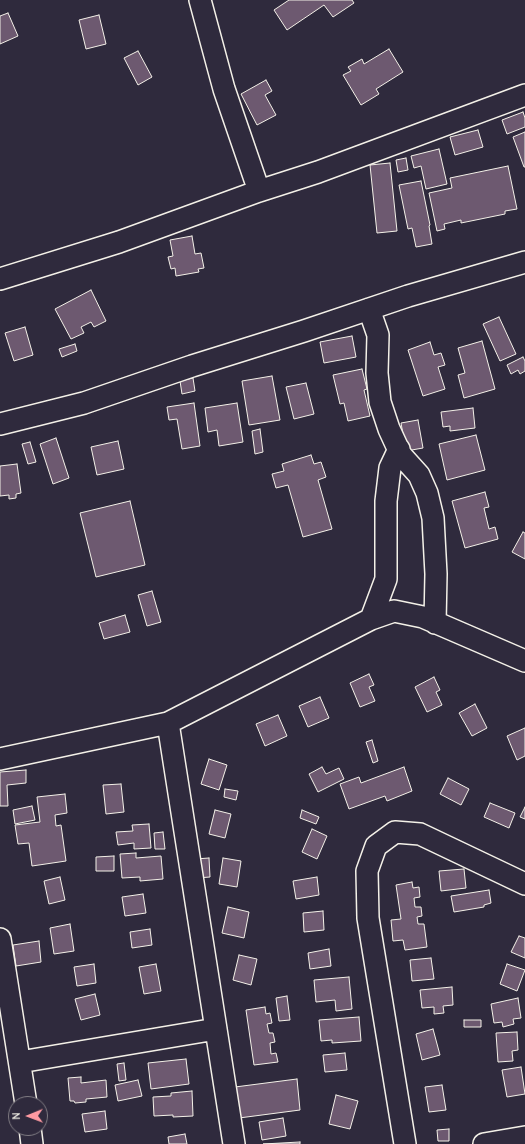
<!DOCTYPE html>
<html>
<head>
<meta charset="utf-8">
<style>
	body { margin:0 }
	#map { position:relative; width:525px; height:1144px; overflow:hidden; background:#2f2a3d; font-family:"Comic Neue",sans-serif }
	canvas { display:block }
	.north { position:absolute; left:8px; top:1096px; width:40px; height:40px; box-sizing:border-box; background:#2f2a3d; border:1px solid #7e7a81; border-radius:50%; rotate:269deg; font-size:11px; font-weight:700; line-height:16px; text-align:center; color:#f4f1e8 }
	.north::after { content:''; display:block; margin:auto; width:14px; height:18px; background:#ff9aa2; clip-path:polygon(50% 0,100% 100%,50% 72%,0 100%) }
</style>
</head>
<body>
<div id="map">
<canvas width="525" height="1144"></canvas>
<div class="north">N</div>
</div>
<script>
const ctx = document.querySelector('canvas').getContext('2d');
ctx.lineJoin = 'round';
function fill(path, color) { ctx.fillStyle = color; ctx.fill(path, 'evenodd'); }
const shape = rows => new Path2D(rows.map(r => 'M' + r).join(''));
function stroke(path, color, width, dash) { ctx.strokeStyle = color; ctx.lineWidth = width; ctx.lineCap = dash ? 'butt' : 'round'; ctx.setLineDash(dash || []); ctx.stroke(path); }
const building = shape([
	[289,0,352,0,354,3,333,17,324,5,287,30,274,10,289,0],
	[8,13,18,36,0,44,0,16,8,13],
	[99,15,106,44,86,49,79,20,99,15],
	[389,49,403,72,376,89,379,94,361,105,343,75,351,71,348,67,362,59,364,64,389,49],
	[138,51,152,77,138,85,124,58,138,51],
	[266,80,272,91,265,95,276,115,257,125,241,94,266,80],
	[523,112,525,118,525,127,507,134,502,120,523,112],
	[478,130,483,147,455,155,450,137,478,130],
	[525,132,525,167,524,167,513,137,525,132],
	[439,149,447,184,426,189,421,166,414,168,411,156,439,149],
	[406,158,408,170,398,172,396,160,406,158],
	[390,163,397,231,377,233,370,165,390,163],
	[508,166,517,209,505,211,505,214,461,223,461,220,444,224,445,229,437,231,429,193,452,188,450,178,508,166],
	[421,181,430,225,429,226,432,244,416,247,412,228,408,229,399,185,421,181],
	[192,236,195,254,201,253,204,268,198,269,199,272,176,276,175,268,171,269,168,257,173,256,170,240,192,236],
	[91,290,106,321,94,327,91,322,81,327,84,333,71,339,55,309,91,290],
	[499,317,516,354,500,361,483,324,499,317],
	[25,327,33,355,14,361,5,333,25,327],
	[352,336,356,357,324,363,320,342,352,336],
	[482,341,495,389,464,398,458,375,465,373,458,348,482,341],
	[430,342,434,355,441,353,445,365,438,367,445,389,423,396,408,350,430,342],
	[75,344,77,351,62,357,59,349,75,344],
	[523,357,525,361,525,371,520,374,518,370,511,374,507,365,523,357],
	[362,369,367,389,364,390,370,416,348,421,344,403,340,404,333,375,362,369],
	[272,376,280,420,249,425,242,381,272,376],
	[193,378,195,391,182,394,180,381,193,378],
	[306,383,314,414,294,419,286,387,306,383],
	[194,403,200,446,182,449,177,419,169,420,167,407,194,403],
	[237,403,243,442,219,446,217,430,208,432,205,408,237,403],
	[473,408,475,428,450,431,450,426,443,427,441,412,473,408],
	[418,420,423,448,406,451,401,423,418,420],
	[260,429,263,452,255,454,252,431,260,429],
	[476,435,485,470,447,480,439,444,476,435],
	[56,438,69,478,53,484,40,444,56,438],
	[118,441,124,469,97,475,91,447,118,441],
	[30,442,36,462,28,464,22,444,30,442],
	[311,455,314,464,321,462,326,477,318,480,332,529,303,537,288,485,276,488,272,474,284,471,282,464,311,455],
	[17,464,21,493,16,494,16,498,9,499,9,495,0,496,0,466,17,464],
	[485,492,489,507,484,508,489,529,495,527,498,539,465,548,452,501,485,492],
	[130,501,145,565,96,577,80,513,130,501],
	[523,532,525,533,525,559,512,552,523,532],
	[152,591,161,622,147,626,138,595,152,591],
	[125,615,130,632,104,639,99,623,125,615],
	[369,674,374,685,369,687,375,701,360,707,350,683,369,674],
	[434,677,440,690,436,692,442,705,427,712,415,687,434,677],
	[320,697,329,718,308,727,299,706,320,697],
	[475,704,487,728,472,736,459,713,475,704],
	[278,715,287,736,265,746,256,724,278,715],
	[525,728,525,756,517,760,507,736,525,728],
	[372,740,378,761,373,763,366,742,372,740],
	[209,759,227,765,219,790,201,784,209,759],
	[322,767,326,774,339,768,344,779,318,792,309,774,322,767],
	[404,767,412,791,387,801,385,796,349,809,340,784,359,777,361,783,404,767],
	[26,770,26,783,7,785,8,806,0,806,0,772,26,770],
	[448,778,469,789,461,805,440,794,448,778],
	[121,784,124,812,106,814,103,785,121,784],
	[225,789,238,791,236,800,224,797,225,789],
	[65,794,67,813,55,815,56,826,61,825,66,861,32,866,29,843,18,844,15,825,40,822,37,797,65,794],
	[490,803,515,813,509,828,484,817,490,803],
	[32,806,35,820,15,824,13,810,32,806],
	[525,807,525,819,520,817,525,807],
	[215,810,231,814,225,838,209,834,215,810],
	[302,810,319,817,316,824,300,818,302,810],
	[149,824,151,848,134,849,134,843,118,845,116,832,133,831,132,825,149,824],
	[312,829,327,836,317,859,302,852,312,829],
	[163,832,165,849,155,849,154,833,163,832],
	[136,853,136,858,161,856,163,879,140,881,140,877,122,878,120,854,136,853],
	[114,856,114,871,96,871,96,857,114,856],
	[209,858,210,877,197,878,195,859,209,858],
	[223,858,241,861,237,887,219,884,223,858],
	[464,869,466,888,441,891,439,871,464,869],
	[60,877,65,900,49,904,44,881,60,877],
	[317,877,319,895,296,899,293,881,317,877],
	[412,882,413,888,419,887,420,897,414,898,415,907,421,907,422,916,417,917,418,924,424,924,427,947,405,950,403,940,393,941,391,920,401,919,396,885,412,882],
	[489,890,491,903,484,905,484,907,454,912,451,896,489,890],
	[143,894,146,913,125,916,122,897,143,894],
	[228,907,249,912,244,938,222,933,228,907],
	[323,911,324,930,304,932,303,913,323,911],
	[70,924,74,951,54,954,50,928,70,924],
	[150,929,152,945,132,948,130,932,150,929],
	[519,936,525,938,525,958,511,952,519,936],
	[39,941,41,962,16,966,13,945,39,941],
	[329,949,331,966,310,969,308,953,329,949],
	[239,955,257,959,251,985,233,980,239,955],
	[431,958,434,979,412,981,410,960,431,958],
	[94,964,96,983,77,986,74,967,94,964],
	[156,964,161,991,144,994,139,967,156,964],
	[507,964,525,970,517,991,500,984,507,964],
	[349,977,352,1009,336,1011,335,1000,316,1002,314,980,349,977],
	[452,987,453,1005,443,1006,444,1013,434,1014,434,1007,422,1008,420,990,452,987],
	[95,994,100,1015,81,1020,75,999,95,994],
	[287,996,290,1020,279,1021,276,998,287,996],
	[518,998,521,1018,513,1019,514,1024,503,1027,502,1022,494,1023,491,1004,518,998],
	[265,1007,266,1014,270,1013,272,1023,267,1024,269,1033,273,1033,275,1042,270,1043,271,1054,276,1053,278,1062,254,1065,246,1010,265,1007],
	[359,1017,361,1041,332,1043,332,1040,321,1041,319,1020,359,1017],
	[464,1020,481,1020,481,1027,464,1027,464,1020],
	[433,1029,440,1055,422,1060,416,1034,433,1029],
	[517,1032,518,1050,512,1051,513,1061,498,1062,496,1033,517,1032],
	[345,1053,347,1070,325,1072,323,1055,345,1053],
	[186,1059,189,1084,151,1089,148,1063,186,1059],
	[124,1063,126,1080,119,1081,117,1064,124,1063],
	[521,1067,525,1094,507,1097,502,1070,521,1067],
	[81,1077,81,1083,106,1080,107,1097,86,1099,86,1102,75,1103,74,1101,70,1101,68,1078,81,1077],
	[297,1079,300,1110,239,1118,235,1087,297,1079],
	[138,1080,142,1096,118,1101,115,1085,138,1080],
	[442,1085,446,1110,429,1112,425,1087,442,1085],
	[192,1091,193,1116,173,1117,173,1115,154,1116,153,1097,171,1096,171,1093,192,1091],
	[336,1095,358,1101,350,1129,329,1124,336,1095],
	[105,1111,107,1129,85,1132,82,1114,105,1111],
	[283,1118,286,1136,262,1140,259,1122,283,1118],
	[449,1129,449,1141,438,1141,437,1130,449,1129],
	[185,1134,187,1144,169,1144,168,1137,185,1134],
	[300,1142,300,1144,263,1144,300,1142]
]);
fill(building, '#6d5970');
stroke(building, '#f4f1e8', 1);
const minor = shape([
	[200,0,224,89,259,191],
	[0,279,119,242,259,191,318,172,525,95],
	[369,309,378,335,377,373,380,402,389,429,401,455,419,475,427,493,433,518,436,574,435,623],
	[0,424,84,403,192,366,304,331,408,296,525,262],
	[371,619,386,579,386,501,390,468,399,449],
	[168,723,371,619,394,611,423,617,525,661],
	[0,759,168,723,234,1144],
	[0,939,26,1104],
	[20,1062,216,1029],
	[30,1128,32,1144],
	[405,1144,368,918,367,871,376,846,395,832,420,834,525,884],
	[484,1144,525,1137]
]);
stroke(minor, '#f4f1e8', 24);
stroke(minor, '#2f2a3d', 21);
</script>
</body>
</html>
